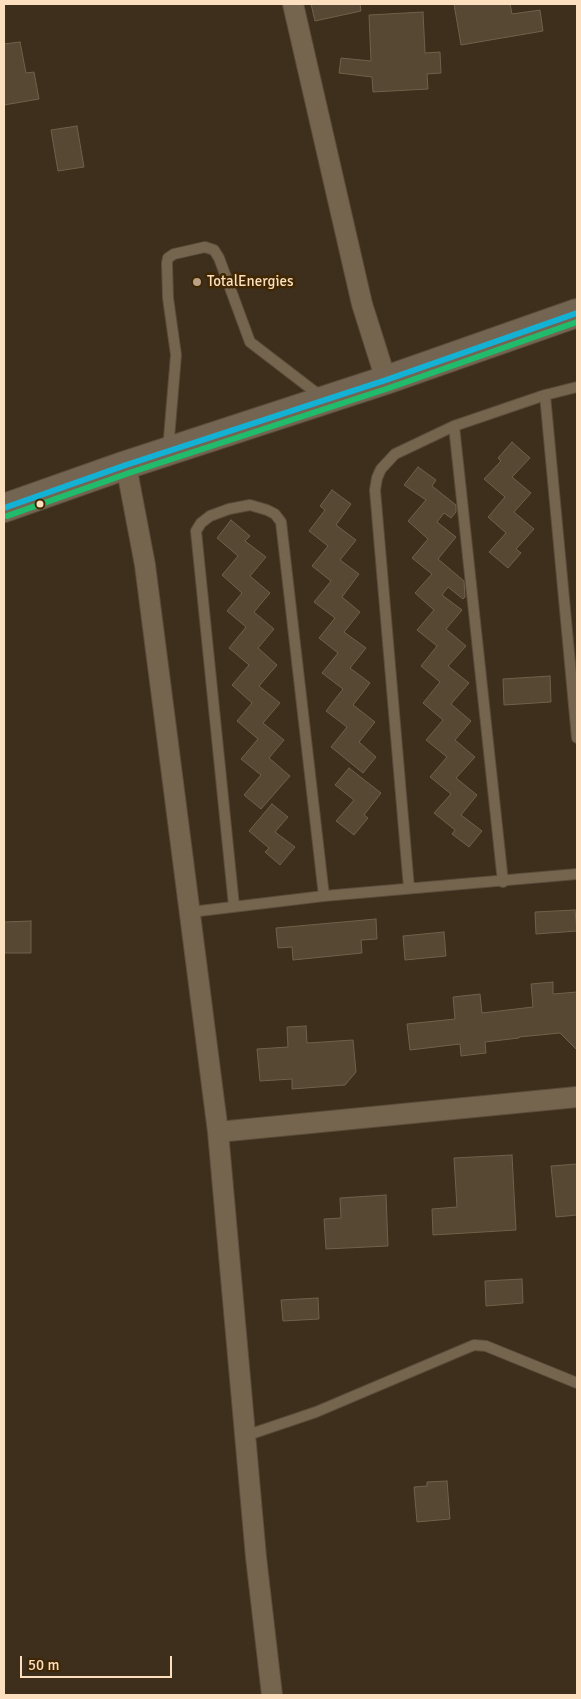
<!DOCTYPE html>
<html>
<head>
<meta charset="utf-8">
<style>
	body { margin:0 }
	#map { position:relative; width:581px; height:1699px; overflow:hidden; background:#3d2f1b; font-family:Signika,sans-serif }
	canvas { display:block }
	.frame { position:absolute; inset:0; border:5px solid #fbdfbf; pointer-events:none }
	.scale { position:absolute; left:20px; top:1656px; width:152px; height:22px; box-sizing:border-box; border:2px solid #fbdfbf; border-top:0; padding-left:6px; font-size:15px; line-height:18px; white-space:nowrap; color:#fbdfbf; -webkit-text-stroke:4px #412701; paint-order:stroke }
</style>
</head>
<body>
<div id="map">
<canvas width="581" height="1699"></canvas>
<div class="frame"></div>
<div class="scale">50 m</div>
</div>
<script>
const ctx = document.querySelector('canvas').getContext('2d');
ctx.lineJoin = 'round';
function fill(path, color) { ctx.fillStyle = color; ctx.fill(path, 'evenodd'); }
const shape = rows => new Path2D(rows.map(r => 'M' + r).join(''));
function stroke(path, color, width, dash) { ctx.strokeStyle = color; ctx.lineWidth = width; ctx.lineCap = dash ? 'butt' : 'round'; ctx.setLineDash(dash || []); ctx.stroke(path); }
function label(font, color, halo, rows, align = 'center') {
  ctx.font = font + ' Signika,sans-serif'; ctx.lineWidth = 5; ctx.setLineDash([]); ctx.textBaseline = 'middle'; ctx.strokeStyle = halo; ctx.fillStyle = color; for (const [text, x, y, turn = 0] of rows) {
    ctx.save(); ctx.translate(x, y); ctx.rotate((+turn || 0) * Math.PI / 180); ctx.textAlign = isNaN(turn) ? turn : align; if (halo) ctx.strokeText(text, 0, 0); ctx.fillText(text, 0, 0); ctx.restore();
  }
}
const building = shape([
	[311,4,360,4,361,11,315,21,311,4],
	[454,4,510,4,512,14,540,10,543,31,461,45,454,4],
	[423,12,425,53,440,52,441,73,427,74,428,89,373,92,372,77,339,73,341,58,371,61,369,15,423,12],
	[20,42,26,73,34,72,39,99,4,105,4,44,20,42],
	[77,126,84,167,58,171,51,130,77,126],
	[512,442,530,458,512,477,531,493,514,512,534,529,516,549,521,553,508,568,489,552,506,533,488,517,505,497,484,479,501,461,498,458,512,442],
	[418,467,436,480,432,486,456,505,456,512,451,518,444,513,437,522,456,537,438,559,464,581,465,597,463,599,448,587,442,595,462,610,446,629,466,646,448,666,469,683,451,704,471,721,455,740,475,757,456,778,477,795,461,815,482,831,469,847,452,834,455,830,434,813,451,794,430,777,447,757,426,740,443,720,423,703,440,682,421,666,437,646,417,630,434,610,415,593,432,574,412,558,428,539,408,521,426,500,404,485,418,467],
	[332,490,351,504,336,525,356,540,340,560,359,574,342,597,360,612,344,632,366,648,350,668,370,683,353,705,375,722,359,742,376,757,363,773,331,747,347,727,326,711,343,689,322,673,338,653,319,638,335,618,314,602,331,581,312,566,328,546,309,531,325,510,320,506,332,490],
	[231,520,250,536,245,541,266,557,250,576,270,593,254,612,274,629,258,648,277,665,259,686,280,703,263,723,284,740,269,758,290,776,261,809,244,795,261,775,241,759,258,739,237,721,252,703,232,685,249,665,229,648,246,627,227,611,242,593,222,575,238,556,217,538,231,520],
	[550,676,551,702,504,705,503,679,550,676],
	[349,768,381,793,364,815,368,818,354,835,336,821,354,800,335,785,349,768],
	[272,804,288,817,275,832,295,847,280,865,265,852,269,848,249,831,272,804],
	[575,910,577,931,536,934,535,912,575,910],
	[376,919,377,939,361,940,362,953,293,960,292,947,278,948,276,928,376,919],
	[31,921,31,953,4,953,4,922,31,921],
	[444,932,446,956,405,960,403,936,444,932],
	[553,982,553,994,577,992,577,1050,560,1033,519,1037,519,1038,485,1042,486,1053,461,1056,460,1044,410,1050,407,1024,455,1019,453,997,480,994,482,1013,533,1007,531,984,553,982],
	[306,1026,307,1043,353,1040,356,1072,345,1085,292,1089,292,1079,260,1081,257,1049,288,1047,287,1027,306,1026],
	[512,1155,516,1230,433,1235,432,1209,457,1207,454,1158,512,1155],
	[577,1164,577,1215,556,1217,551,1166,577,1164],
	[386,1195,388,1246,326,1249,324,1219,341,1218,340,1198,386,1195],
	[522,1279,523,1303,486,1306,485,1281,522,1279],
	[318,1298,319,1319,283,1321,281,1300,318,1298],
	[447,1481,450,1519,417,1522,414,1487,427,1486,427,1482,447,1481]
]);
fill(building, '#574834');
stroke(building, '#71604a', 1);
const service = shape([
	[545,395,577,738],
	[454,426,503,882],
	[168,450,176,355,168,298,167,263,168,258,174,254,205,247,214,250,219,258,250,342,323,398],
	[409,888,375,490,377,478,381,469,395,454,454,426,545,395,577,387],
	[234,906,196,531,201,523,210,516,229,509,250,505,267,510,275,514,281,522,324,896],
	[191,912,324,896,577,874],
	[245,1436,316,1412,474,1345,486,1346,577,1383]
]);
const minor = shape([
	[293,4,362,304,386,380],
	[126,465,145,565,218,1132,256,1557,272,1695],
	[218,1132,577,1097]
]);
const secondary = shape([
	[4,508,126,465,386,380,577,313]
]);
stroke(service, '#5a4c3b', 12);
stroke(minor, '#5a4c3b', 22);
stroke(secondary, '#5a4c3b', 30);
stroke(service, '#76654e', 10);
stroke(minor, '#76654e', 20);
stroke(secondary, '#746552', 28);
stroke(shape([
	[4,508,126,465,386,380,577,313]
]), '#13b2d5', 6);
stroke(shape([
	[7,516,129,473,389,388,577,322]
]), '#20bc6c', 6);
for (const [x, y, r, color] of [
	[197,282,5,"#b8a186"],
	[40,504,4.5,"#fbdfbf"]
]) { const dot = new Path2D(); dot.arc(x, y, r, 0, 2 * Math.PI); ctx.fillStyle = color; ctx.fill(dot); stroke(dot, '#412701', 2); }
label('15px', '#fbdfbf', '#412701', [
	["TotalEnergies",207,282]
], 'left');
</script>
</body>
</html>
